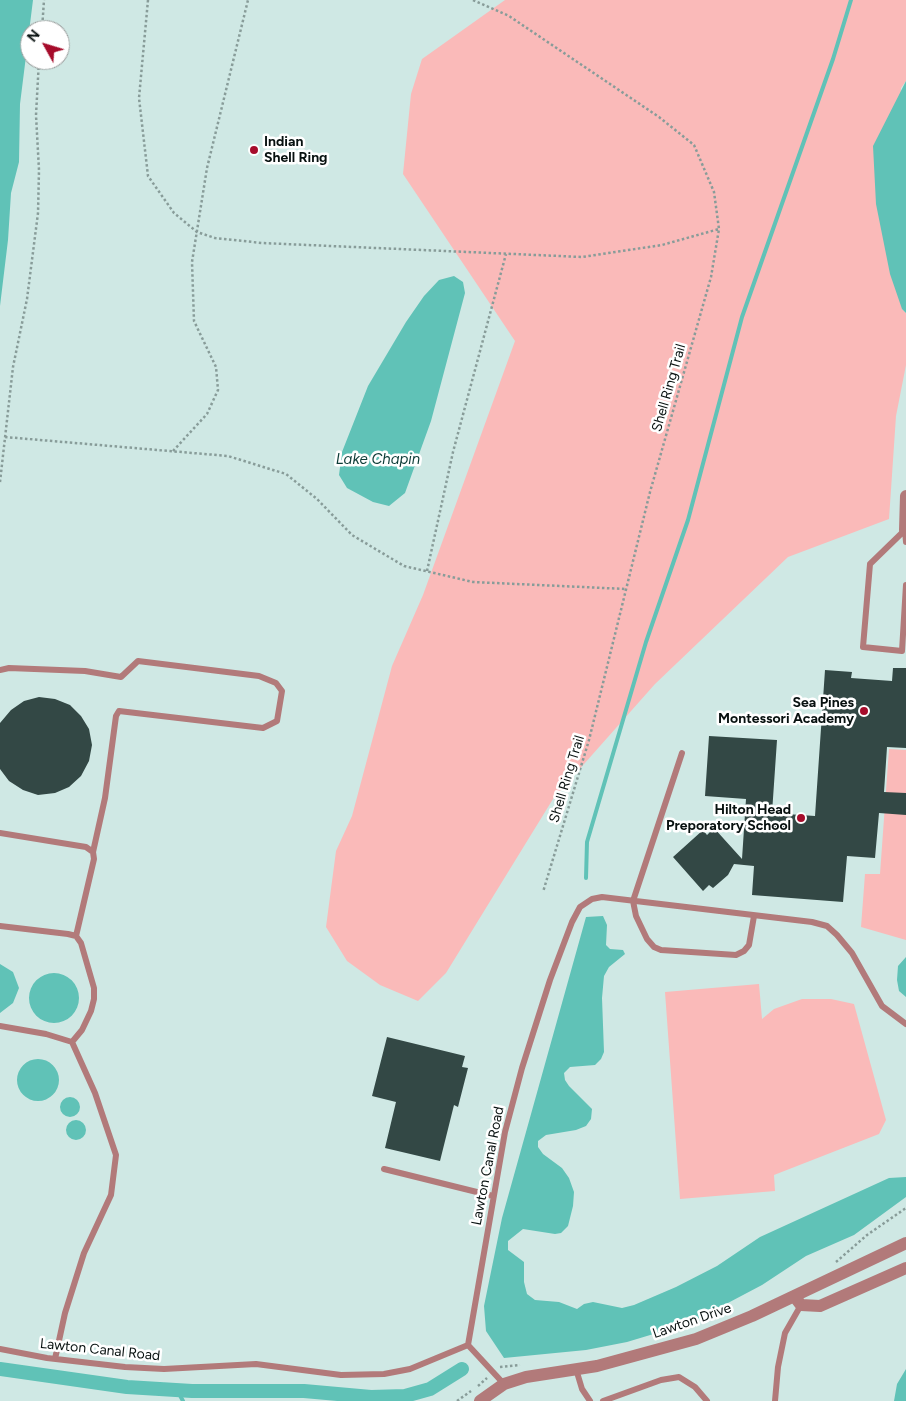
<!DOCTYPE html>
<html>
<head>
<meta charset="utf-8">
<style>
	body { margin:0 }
	#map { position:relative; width:906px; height:1401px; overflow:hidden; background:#cfe8e4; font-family:Figtree,sans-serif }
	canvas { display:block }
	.north { position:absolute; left:20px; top:20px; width:50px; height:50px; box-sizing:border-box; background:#fff; border:1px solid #9ca09f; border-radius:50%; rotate:309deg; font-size:14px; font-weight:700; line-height:20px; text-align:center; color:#081110 }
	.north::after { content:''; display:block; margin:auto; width:18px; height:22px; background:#a60c2b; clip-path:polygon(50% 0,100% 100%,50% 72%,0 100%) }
</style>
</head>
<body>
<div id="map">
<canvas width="906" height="1401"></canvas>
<div class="north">N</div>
</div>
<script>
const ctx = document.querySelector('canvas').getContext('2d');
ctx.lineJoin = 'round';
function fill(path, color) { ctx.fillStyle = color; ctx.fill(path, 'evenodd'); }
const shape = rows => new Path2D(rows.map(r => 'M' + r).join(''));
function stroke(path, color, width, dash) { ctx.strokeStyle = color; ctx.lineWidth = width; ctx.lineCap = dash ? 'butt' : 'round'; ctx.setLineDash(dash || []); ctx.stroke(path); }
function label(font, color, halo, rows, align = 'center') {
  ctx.font = font + ' Figtree,sans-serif'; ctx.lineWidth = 5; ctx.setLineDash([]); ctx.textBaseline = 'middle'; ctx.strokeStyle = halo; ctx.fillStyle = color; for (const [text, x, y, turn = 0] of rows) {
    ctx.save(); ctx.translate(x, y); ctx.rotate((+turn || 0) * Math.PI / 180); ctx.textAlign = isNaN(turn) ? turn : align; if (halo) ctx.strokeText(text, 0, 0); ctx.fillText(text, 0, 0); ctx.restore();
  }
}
fill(shape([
	[505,0,906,0,906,81,901,88,902,309,906,313,906,365,896,416,889,519,788,557,655,684,553,799,446,973,418,1001,380,985,347,961,326,927,336,851,352,816,392,666,423,595,515,341,403,174,411,94,422,59],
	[889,749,906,750,906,940,861,927,865,874,880,874],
	[759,984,762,1019,774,1009,802,999,831,999,854,1004,886,1120,879,1134,774,1175,775,1191,680,1199,665,992]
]), '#fabab9');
fill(shape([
	[0,0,33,0,20,104,19,162,11,193,8,240,0,306],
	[906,81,906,313,902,309,890,274,876,204,873,146],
	[454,276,463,282,465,293,431,421,405,493,389,506,373,502,347,488,339,475,342,452,368,386,406,322,424,296,439,280],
	[603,916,607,925,606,945,610,949,623,950,625,954,609,967,604,976,602,998,604,1052,601,1059,595,1065,570,1067,564,1073,565,1080,569,1086,592,1109,591,1119,586,1126,576,1130,546,1135,538,1141,538,1147,543,1154,562,1168,569,1178,574,1192,573,1206,568,1226,561,1233,555,1234,523,1229,508,1241,508,1250,524,1262,524,1282,527,1294,535,1300,559,1302,577,1309,584,1304,593,1302,622,1308,634,1305,676,1287,717,1266,760,1237,889,1178,906,1177,906,1197,854,1235,806,1256,762,1285,690,1323,627,1342,586,1350,504,1358,486,1331,484,1306,502,1218,586,917],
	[906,957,906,997,899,991,897,980,898,966],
	[0,964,13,972,19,988,13,1003,0,1013],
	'29 998a25 25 0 1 1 50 0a25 25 0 1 1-50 0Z',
	'17 1080a21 21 0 1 1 42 0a21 21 0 1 1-42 0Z',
	'60 1107a10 10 0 1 1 20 0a10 10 0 1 1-20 0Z',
	'66 1130a10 10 0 1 1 20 0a10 10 0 1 1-20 0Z',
	[906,1369,906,1401,894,1401,897,1384]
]), '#60c2b7');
stroke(shape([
	[586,878,587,842,646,642,688,520,742,317,833,59,851,0],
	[177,1390,183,1401]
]), '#60c2b7', 4);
stroke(shape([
	[0,1369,127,1387,192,1391,304,1391,371,1397,405,1396,430,1389,462,1369]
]), '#60c2b7', 14);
fill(shape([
	[893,668,906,668,906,748,887,747,884,792,906,793,906,815,879,813,875,858,847,856,843,902,752,895,754,866,734,864,728,875,713,888,709,885,703,891,673,857,703,830,707,835,714,828,742,859,746,799,705,796,709,736,777,740,772,813,815,816,825,670,852,672,851,678,892,681],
	[39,697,55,699,70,705,81,716,89,729,92,745,89,761,81,776,69,787,55,793,38,795,23,790,9,781,0,769,0,723,11,710,24,701],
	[387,1037,465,1056,462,1067,468,1068,458,1107,454,1105,440,1161,385,1148,396,1102,372,1096]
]), '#334845');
stroke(shape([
	[148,0,139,98,148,176,174,213,197,232,215,238,262,243,582,257,662,245,719,229],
	[473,0,509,16,659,117,694,145,714,192,719,229,711,277,650,492,589,740,543,892],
	[42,30,44,0],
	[5,437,228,456,286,474,317,499,352,535,404,566,473,582,626,589],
	[173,451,207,414,218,390,216,367,194,321,192,262,207,168,248,0],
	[0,482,13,367,27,299,38,213,39,170,36,115,39,60],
	[427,571,453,452,506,254],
	[836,1262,867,1235,906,1208],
	[500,1367,520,1365],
	[478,1386,487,1378],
	[457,1401,471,1391]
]), '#889c99', 2.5, [2.5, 2.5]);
stroke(shape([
	[905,530,870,564,863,647,902,651,906,585],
	[905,530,906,542],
	[0,670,9,668,85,671,121,677,138,661,259,676,276,683,282,691,277,721,263,728,119,711,116,716,105,798,93,852],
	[682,753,633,901,636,916,647,939,654,947,661,950,736,955,744,951,749,945,754,916],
	[0,833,86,847,93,852,94,859,76,936],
	[0,926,68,934,76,936,81,943,94,988,94,999,91,1011,82,1030,72,1042],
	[0,1026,46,1034,72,1042,95,1093,116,1155,111,1195,84,1253,65,1313,55,1359],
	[384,1169,493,1196],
	[468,1345,504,1384],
	[0,1349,47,1358,125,1367,164,1369,256,1364,341,1375,384,1374,410,1369,468,1345,505,1132,522,1068,550,980,572,922,580,907,592,899,602,897,812,922,827,926,837,935,852,953,882,1006,906,1024],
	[576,1369,582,1389,590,1401],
	[603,1401,661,1380,679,1377,695,1387,707,1401],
	[775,1401,778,1367,785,1333,801,1305]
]), '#b27a7a', 6);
stroke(shape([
	[905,530,906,496],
	[794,1296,801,1305,820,1306,906,1268],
	[480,1401,504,1384,526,1377,597,1366,696,1339,752,1316,906,1243]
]), '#b27a7a', 12);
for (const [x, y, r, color] of [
	[254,150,5,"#a60c2b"],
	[864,711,5,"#a60c2b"],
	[801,818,5,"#a60c2b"]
]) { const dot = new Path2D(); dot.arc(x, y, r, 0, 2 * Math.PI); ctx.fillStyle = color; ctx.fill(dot); stroke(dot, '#fff', 2); }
label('bold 14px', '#081110', '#fff', [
	["Indian",264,142,"left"],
	["Shell Ring",264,158,"left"],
	["Sea Pines",854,703],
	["Montessori Academy",854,719],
	["Hilton Head",791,810],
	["Preporatory School",791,826]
], 'right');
label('14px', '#081110', '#fff', [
	["Shell Ring Trail",669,388,-74],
	["Shell Ring Trail",567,779,-73],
	["Lawton Canal Road",488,1166,-79],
	["Lawton Drive",692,1321,-19],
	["Lawton Canal Road",100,1350,6]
]);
label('italic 15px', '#0d3c37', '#fff', [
	["Lake Chapin",378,460]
]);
</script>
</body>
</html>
